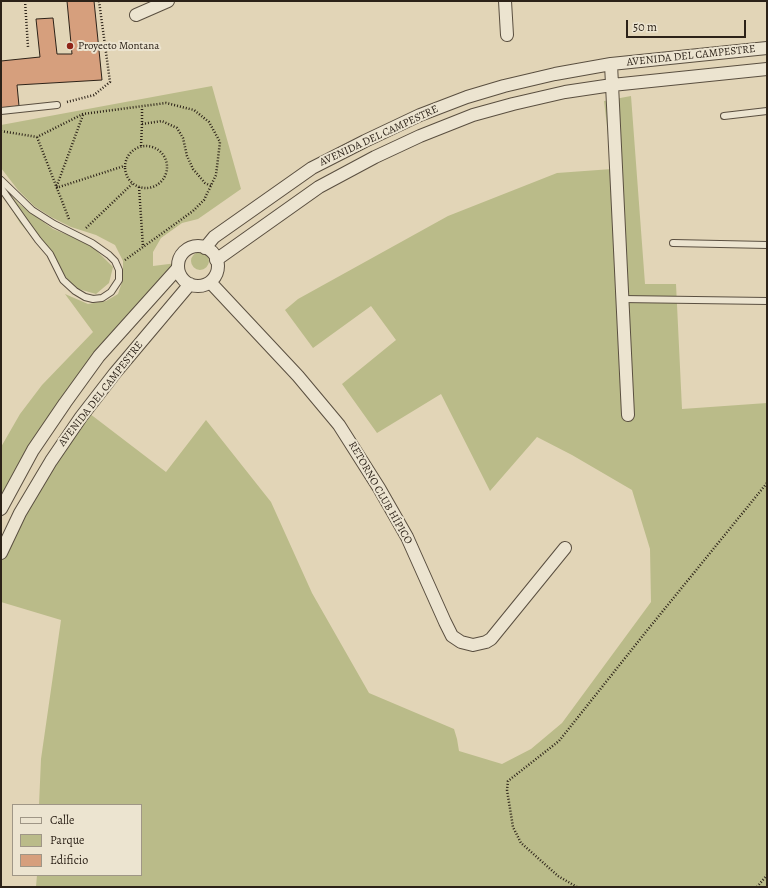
<!DOCTYPE html>
<html>
<head>
<meta charset="utf-8">
<style>
	body { margin:0 }
	#map { position:relative; width:768px; height:888px; overflow:hidden; background:#e2d5b7; font-family:Alegreya,serif }
	canvas { display:block }
	.frame { position:absolute; inset:0; border:2px solid #2c2218; pointer-events:none }
	.legend { position:absolute; left:12px; top:804px; width:130px; height:72px; box-sizing:border-box; background:#ece4d0; border:1px solid #9f9686; margin:0; padding:5px 7px; list-style:none; font-size:12px; color:#2c2218 }
	.legend li { display:flex; align-items:center; gap:8px; height:20px }
	.legend b { width:20px; border:1px solid #9f9686 }
	.scale { position:absolute; left:626px; top:20px; width:120px; height:18px; box-sizing:border-box; border:2px solid #2c2218; border-top:0; padding-left:5px; font-size:12px; line-height:14px; white-space:nowrap; color:#2c2218; -webkit-text-stroke:3px #ece4d0; paint-order:stroke }
</style>
</head>
<body>
<div id="map">
<canvas width="768" height="888"></canvas>
<div class="frame"></div>
<ul class="legend">
<li><b style="height:5px;background:#ece4d0"></b>Calle</li>
<li><b style="height:11px;background:#babb89"></b>Parque</li>
<li><b style="height:11px;background:#d69f7d"></b>Edificio</li>
</ul>
<div class="scale">50 m</div>
</div>
<script>
const ctx = document.querySelector('canvas').getContext('2d');
ctx.lineJoin = 'round';
function fill(path, color) { ctx.fillStyle = color; ctx.fill(path, 'evenodd'); }
const shape = rows => new Path2D(rows.map(r => 'M' + r).join(''));
function stroke(path, color, width, dash) { ctx.strokeStyle = color; ctx.lineWidth = width; ctx.lineCap = dash ? 'butt' : 'round'; ctx.setLineDash(dash || []); ctx.stroke(path); }
function label(font, color, halo, rows, align = 'center') {
  ctx.font = font + ' Alegreya,serif'; ctx.lineWidth = 4; ctx.setLineDash([]); ctx.textBaseline = 'middle'; ctx.strokeStyle = halo; ctx.fillStyle = color; for (const [text, x, y, turn = 0] of rows) {
    ctx.save(); ctx.translate(x, y); ctx.rotate((+turn || 0) * Math.PI / 180); ctx.textAlign = isNaN(turn) ? turn : align; if (halo) ctx.strokeText(text, 0, 0); ctx.fillText(text, 0, 0); ctx.restore();
  }
}
fill(shape([
	[212,86,241,189,198,219,182,223,161,238,153,252,153,266,177,263,129,315,1,500,1,447,20,414,42,385,93,332,65,294,88,304,106,301,118,294,123,279,123,261,115,245,96,235,71,227,51,217,34,206,18,190,1,168,1,125],
	[631,96,645,284,676,284,682,409,767,403,767,887,36,887,37,875,141,875,141,805,39,805,41,759,61,620,1,602,1,548,81,407,166,472,206,420,271,502,312,593,369,693,454,729,457,739,459,751,502,764,531,749,562,723,651,602,650,549,632,490,572,455,537,437,490,491,441,394,377,433,342,384,396,340,371,306,313,348,285,310,298,299,448,216,557,173,612,169,604,101],
	[1,185,19,204,53,229,90,244,113,267,109,283,96,294,75,288,20,223,1,192],
	'191 261a9 9 0 1 1 18 0a9 9 0 1 1-18 0Z'
]), '#babb89');
const building = shape([
	[67,1,94,1,102,80,17,85,19,106,1,108,1,61,40,57,36,19,53,18,57,54,72,54,67,1]
]);
fill(building, '#d69f7d');
stroke(building, '#2c2218', 1);
const lane = shape([
	[1,111,57,105],
	[724,116,767,111],
	[1,180,32,210,54,224,92,243,109,255,115,261,119,270,119,280,111,292,102,298,93,299,85,297,75,291,63,280,50,254,38,240,25,222,1,188],
	[673,243,767,245],
	[622,299,767,301]
]);
const street = shape([
	[505,1,507,35],
	[136,15,168,1],
	[611,64,628,415],
	'178 266a20 20 0 1 1 40 0a20 20 0 1 1-40 0Z',
	[205,248,214,237,312,168,365,141,420,115,467,97,504,86,555,74,611,64,767,48],
	[216,260,319,187,375,157,420,136,473,115,513,104,565,92,612,85,767,69],
	[210,282,298,376,339,425,379,488,407,537,445,622,452,636,461,642,473,645,486,642,491,639,565,548],
	[1,509,33,450,65,403,99,356,178,268],
	[1,553,20,513,51,461,81,417,115,373,190,284]
]);
stroke(lane, '#5a4f40', 8);
stroke(street, '#5a4f40', 14);
stroke(shape([
	[25,1,28,47],
	[67,102,94,95,110,82,99,1],
	[83,115,56,188,124,166],
	[142,124,162,121,177,128,183,138,187,156,193,169,205,183,211,186],
	[1,131,37,137,83,114,166,103,194,110,209,122,220,142,216,175,204,200,193,211,125,260],
	[37,137,69,219],
	'125 167a21 21 0 1 1 42 0a21 21 0 1 1-42 0Z',
	[141,146,142,124,142,107],
	[139,187,143,247],
	[86,228,132,184],
	[577,887,558,876,521,843,513,827,507,790,508,781,559,741,645,633,767,483],
	[757,887,767,875]
]), '#2c2218', 2.5, [1, 2]);
stroke(lane, '#ece4d0', 6);
stroke(street, '#ece4d0', 12);
for (const [x, y, r, color] of [
	[70,46,4,"#8f2418"]
]) { const dot = new Path2D(); dot.arc(x, y, r, 0, 2 * Math.PI); ctx.fillStyle = color; ctx.fill(dot); stroke(dot, '#ece4d0', 1.5); }
label('11px', '#2c2218', '#ece4d0', [
	["Proyecto Montana",78,46]
], 'left');
label('11px', '#2c2218', '#ece4d0', [
	["AVENIDA DEL CAMPESTRE",691,56,-6],
	["AVENIDA DEL CAMPESTRE",379,136,-25],
	["AVENIDA DEL CAMPESTRE",101,394,-52],
	["RETORNO CLUB HÍPICO",380,493,60]
]);
</script>
</body>
</html>
